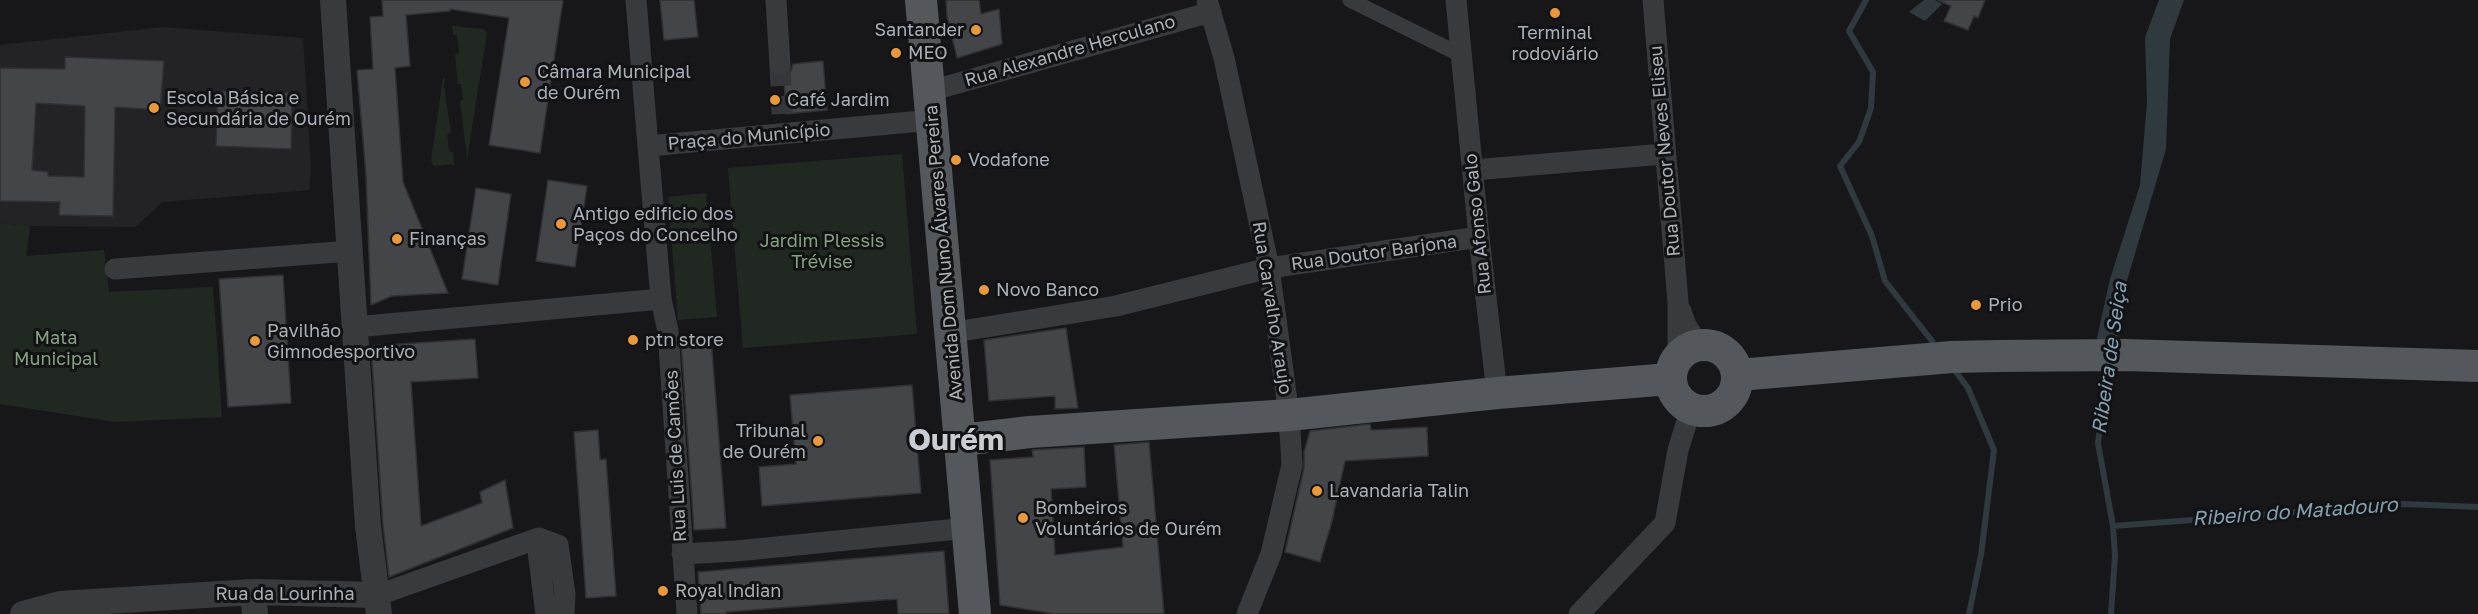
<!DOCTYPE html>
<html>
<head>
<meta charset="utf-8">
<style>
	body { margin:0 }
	canvas { display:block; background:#171719 }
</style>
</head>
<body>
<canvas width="2478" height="614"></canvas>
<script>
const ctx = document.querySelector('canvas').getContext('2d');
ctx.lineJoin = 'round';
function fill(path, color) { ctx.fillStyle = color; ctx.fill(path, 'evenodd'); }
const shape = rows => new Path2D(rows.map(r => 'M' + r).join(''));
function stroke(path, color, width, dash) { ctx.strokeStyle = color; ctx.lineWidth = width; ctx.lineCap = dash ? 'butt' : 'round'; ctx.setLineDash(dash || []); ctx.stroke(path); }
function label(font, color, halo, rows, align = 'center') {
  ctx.font = font + ' "Golos Text",sans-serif'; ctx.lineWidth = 6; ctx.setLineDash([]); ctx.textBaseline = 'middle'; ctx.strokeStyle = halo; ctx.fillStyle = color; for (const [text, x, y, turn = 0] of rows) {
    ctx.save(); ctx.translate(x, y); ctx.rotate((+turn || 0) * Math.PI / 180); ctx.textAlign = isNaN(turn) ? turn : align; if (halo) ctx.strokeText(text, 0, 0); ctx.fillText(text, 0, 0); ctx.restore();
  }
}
fill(shape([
	[163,27,303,38,311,171,309,190,163,202,135,227,30,226,0,223,0,45]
]), '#232326');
fill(shape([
	[452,26,483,29,487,33,467,159,460,101,463,100,461,84,458,84,455,54,459,53,457,35,453,35],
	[443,78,445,79,444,86,451,133,447,134,449,152,453,152,454,166,451,164,434,166,431,161],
	[902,154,917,334,743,348,728,168],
	[706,193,717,317,678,320,668,197],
	[0,223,30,226,26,256,104,250,109,292,213,287,222,417,116,422,0,404]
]), '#212821');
fill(shape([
	[1924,0,1935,0,1942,4,1925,21,1909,12],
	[2159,0,2184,0,2170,39,2166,149,2126,284,2107,401,2097,338,2110,279,2140,185,2147,102,2145,37]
]), '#2f393e');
stroke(shape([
	[1866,0,1849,31,1873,72,1871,108,1859,142,1840,166,1872,236,1885,281,1932,341],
	[1956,372,1968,388,1994,450,1981,555,1969,614],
	[2106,383,2098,443,2113,526,2115,556,2111,614],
	[2113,526,2404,504,2478,507]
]), '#2f393e', 6);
const building = shape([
	[382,0,563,0,540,153,489,145,509,18,450,9,450,11,406,15,410,66,395,68,403,182,448,293,392,296,371,305,366,175,357,70,373,69,370,17,383,16,382,0],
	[660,0,694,0,698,37,664,40,660,0],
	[946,0,979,0,981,14,999,9,1002,44,957,58,947,16,946,0],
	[1938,0,1985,0,1978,18,1974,16,1968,30,1944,21,1951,6,1938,0],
	[65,57,164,61,160,110,115,107,113,216,59,215,60,202,0,201,0,68,65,69,65,57],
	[36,103,85,106,84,177,48,176,48,172,32,170,36,103],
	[823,61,827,110,786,114,784,77,791,71,793,64,823,61],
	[218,91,292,93,291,149,216,146,218,91],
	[548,180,587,186,575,267,536,261,548,180],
	[476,188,511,194,498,285,462,279,476,188],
	[283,275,291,403,228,407,219,279,283,275],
	[1066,328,1078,408,1055,409,1055,396,989,401,984,340,1066,328],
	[475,339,478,378,411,382,421,526,482,503,480,492,505,480,513,528,389,577,383,525,371,346,475,339],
	[711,339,726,528,694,530,681,341,711,339],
	[912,385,921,493,762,506,759,467,796,464,790,395,912,385],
	[1370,424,1371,430,1427,427,1428,456,1345,461,1332,521,1320,562,1285,552,1304,468,1304,452,1310,431,1370,424],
	[598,430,600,460,606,459,616,596,586,598,574,432,598,430],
	[1149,442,1164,614,1055,614,1000,605,990,460,1033,457,1032,450,1084,447,1086,487,1051,489,1055,555,1123,547,1114,445,1149,442],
	[944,551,949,614,898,614,897,599,726,612,726,614,701,614,698,572,944,551]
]);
fill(building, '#444549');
stroke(building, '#313135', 1.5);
stroke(shape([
	[780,65,782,114]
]), '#343639', 21, [21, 10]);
stroke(shape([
	[1350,0,1461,55]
]), '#383a3d', 15);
stroke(shape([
	[636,0,648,146],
	[776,0,780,65],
	[1207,0,1224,58,1269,268,1289,415,1292,465,1271,554,1247,614],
	[1456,0,1479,237,1497,393],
	[1653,0,1678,302,1678,357],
	[930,91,1211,12],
	[1473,170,1664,154],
	[115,269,350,251],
	[1681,311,1686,325,1698,344],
	[355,327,661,299],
	[949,333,1116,306,1269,268,1479,237],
	[539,538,558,545,565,594,564,614],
	[539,538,538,551,546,614],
	[682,554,736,551,968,528],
	[378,595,539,538],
	[687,614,668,331,661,299,648,146,933,120],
	[1579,614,1665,523,1678,450,1691,409]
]), '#383a3d', 21);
stroke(shape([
	[333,0,368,526,379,614],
	[253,592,255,614],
	[23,614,60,604,253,592,378,595]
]), '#383a3d', 26);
stroke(shape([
	[921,0,975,614],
	'1671 378a33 33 0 1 1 66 0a33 33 0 1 1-66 0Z',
	[1738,375,1952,357,1998,356,2125,355,2478,366],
	[961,440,1030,432,1289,415,1497,393,1670,379]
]), '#54575c', 32);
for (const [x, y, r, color] of [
	[1555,13,6,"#e8993f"],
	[976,30,6,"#e8993f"],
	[896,53,6,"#e8993f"],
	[525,82,6,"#e8993f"],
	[775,100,6,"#e8993f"],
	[154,108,6,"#e8993f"],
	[956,160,6,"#e8993f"],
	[561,224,6,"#e8993f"],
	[397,239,6,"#e8993f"],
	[984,290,6,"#e8993f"],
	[1976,305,6,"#e8993f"],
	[633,340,6,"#e8993f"],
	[255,341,6,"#e8993f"],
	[818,441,6,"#e8993f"],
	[1317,491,6,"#e8993f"],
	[1023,518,6,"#e8993f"],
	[663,591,6,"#e8993f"]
]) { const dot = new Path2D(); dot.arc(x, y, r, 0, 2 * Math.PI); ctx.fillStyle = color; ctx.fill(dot); stroke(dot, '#121214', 2); }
label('18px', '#aab0b8', '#121214', [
	["Santander",964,30,"right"],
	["Terminal",1555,33,"center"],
	["rodoviário",1555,54,"center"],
	["MEO",908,53],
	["Câmara Municipal",537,72],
	["de Ourém",537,93],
	["Escola Básica e",166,98],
	["Secundária de Ourém",166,119],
	["Café Jardim",787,100],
	["Vodafone",968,160],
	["Antigo edificio dos",573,214],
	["Paços do Concelho",573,235],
	["Finanças",409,239],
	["Novo Banco",996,290],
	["Prio",1988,305],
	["Pavilhão",267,331],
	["Gimnodesportivo",267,352],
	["ptn store",645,340],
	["Tribunal",806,431,"right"],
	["de Ourém",806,452,"right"],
	["Lavandaria Talin",1329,491],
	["Bombeiros",1035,508],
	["Voluntários de Ourém",1035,529],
	["Royal Indian",675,591]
], 'left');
label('18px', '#aab0b8', '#121214', [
	["Rua Alexandre Herculano",1070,51,-16],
	["Praça do Município",749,137,-5],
	["Rua Doutor Neves Eliseu",1665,151,-95],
	["Rua Afonso Galo",1478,224,-96],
	["Avenida Dom Nuno Álvares Pereira",944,253,-95],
	["Rua Doutor Barjona",1374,253,-8],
	["Rua Carvalho Araujo",1272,308,81],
	["Rua Luis de Camões",676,456,-93],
	["Rua da Lourinha",285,594]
]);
label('18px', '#84a282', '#121214', [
	["Jardim Plessis",822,241],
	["Trévise",822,262],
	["Mata",56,338],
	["Municipal",56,359]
]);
label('italic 20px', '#83a1b1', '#121214', [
	["Ribeira de Seiça",2110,358,-82],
	["Ribeiro do Matadouro",2295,512,-4]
]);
label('bold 30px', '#caced4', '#121214', [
	["Ourém",956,440]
]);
</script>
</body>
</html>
